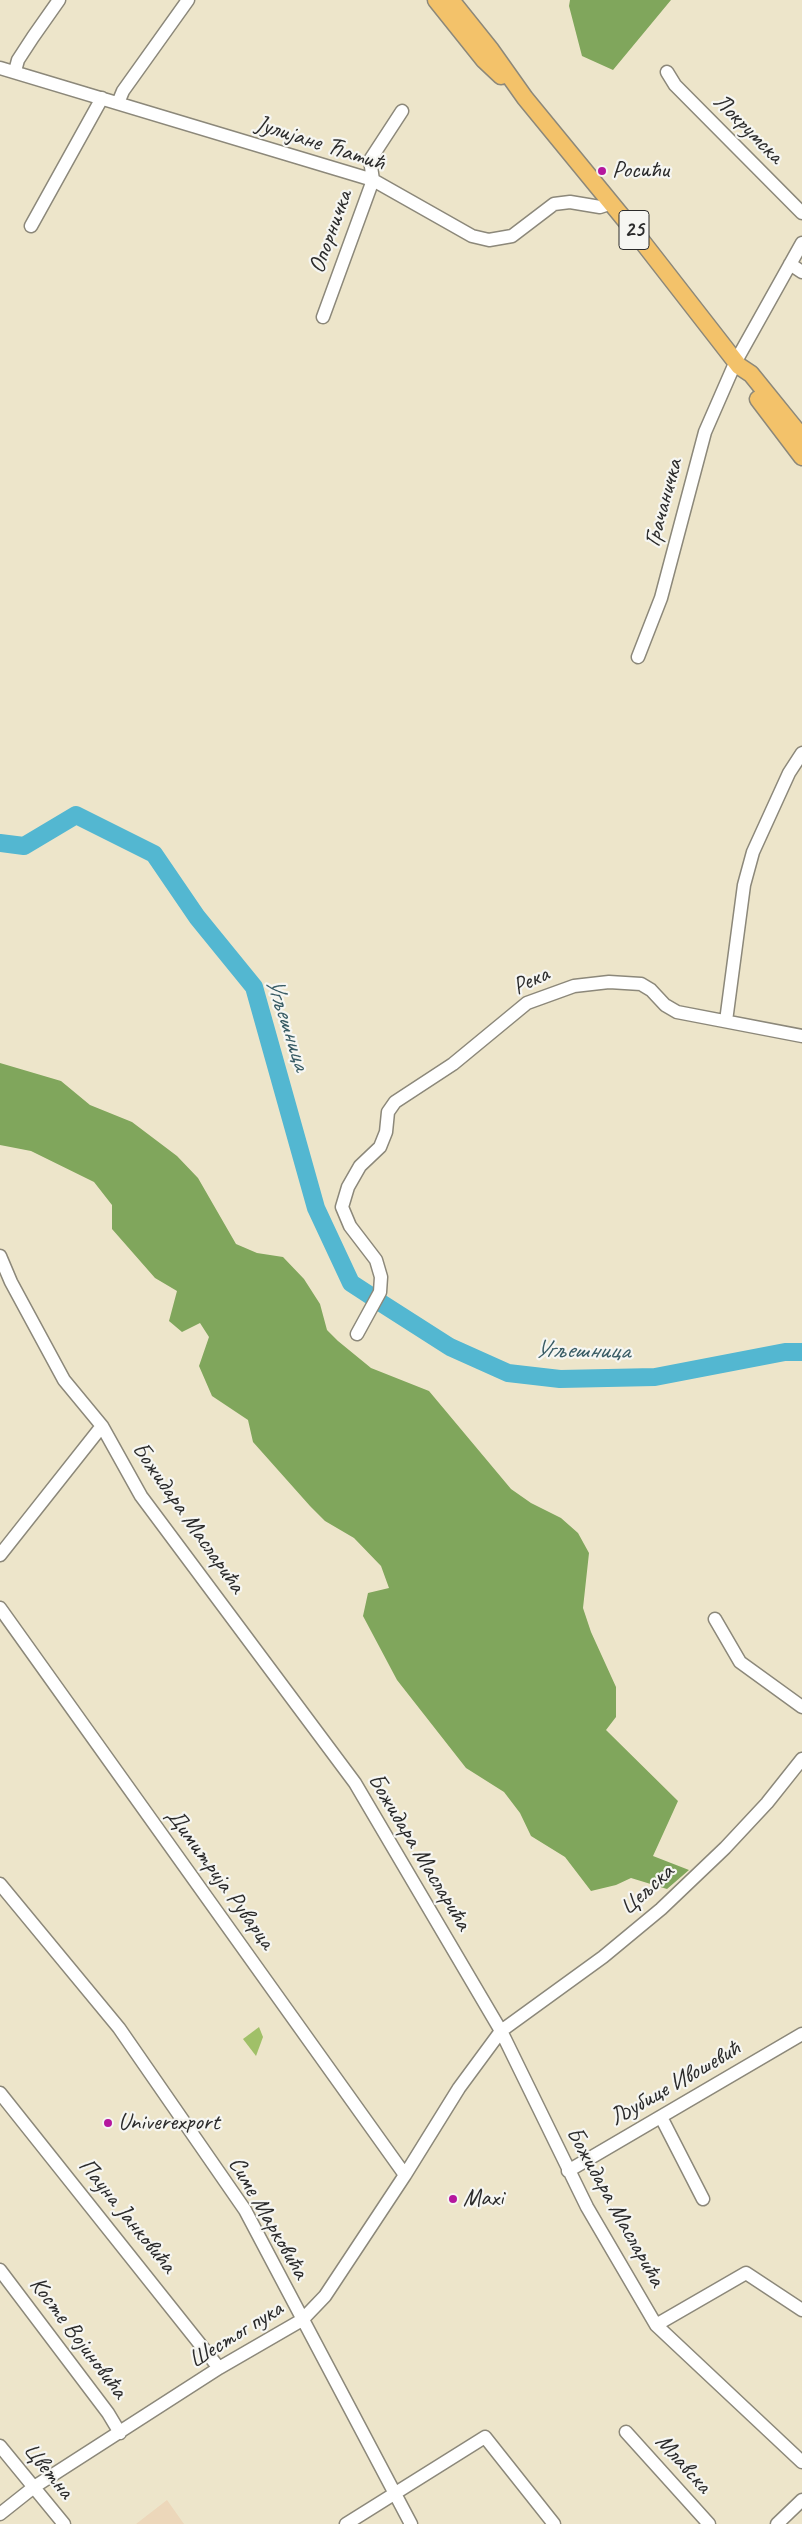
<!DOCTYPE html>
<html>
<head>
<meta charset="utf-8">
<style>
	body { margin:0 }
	canvas { display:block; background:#ede5ca }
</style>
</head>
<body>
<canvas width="802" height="2524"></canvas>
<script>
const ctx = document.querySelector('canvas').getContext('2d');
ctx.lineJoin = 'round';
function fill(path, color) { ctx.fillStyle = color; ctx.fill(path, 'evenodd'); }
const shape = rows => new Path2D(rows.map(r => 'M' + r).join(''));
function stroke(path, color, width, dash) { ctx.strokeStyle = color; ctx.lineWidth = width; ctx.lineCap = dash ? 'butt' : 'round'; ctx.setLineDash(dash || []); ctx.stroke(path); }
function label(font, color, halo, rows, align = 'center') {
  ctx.font = font + ' Caveat,sans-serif'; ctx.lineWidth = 4.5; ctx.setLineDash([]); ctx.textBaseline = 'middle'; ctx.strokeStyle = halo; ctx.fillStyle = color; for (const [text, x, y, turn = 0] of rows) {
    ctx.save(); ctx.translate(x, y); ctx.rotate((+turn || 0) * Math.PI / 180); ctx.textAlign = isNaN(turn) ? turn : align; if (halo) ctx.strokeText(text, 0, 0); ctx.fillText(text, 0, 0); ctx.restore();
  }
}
fill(shape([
	[167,2500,184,2524,136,2524]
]), '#ecd7ba');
fill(shape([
	[259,2027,263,2037,256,2056,243,2039]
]), '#a0c068');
fill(shape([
	[570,0,671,0,613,70,582,56,569,6],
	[0,1063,61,1081,90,1105,132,1122,177,1156,198,1178,236,1244,257,1253,283,1257,304,1279,320,1304,327,1330,338,1341,371,1368,429,1391,511,1489,531,1503,561,1518,578,1533,589,1553,583,1608,591,1632,616,1687,616,1717,606,1730,678,1801,653,1856,689,1870,667,1889,631,1878,616,1885,591,1891,565,1857,531,1836,520,1813,504,1792,466,1768,397,1680,363,1616,368,1593,389,1588,381,1566,354,1538,325,1521,310,1506,253,1442,248,1420,212,1396,199,1366,209,1337,200,1323,182,1332,169,1321,177,1291,155,1278,112,1229,112,1205,94,1182,31,1151,0,1145]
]), '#80a65c');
stroke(shape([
	[0,843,24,846,76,815,154,854,197,917,254,987,316,1208,351,1283,374,1298],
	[378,1301,450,1347,508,1373,560,1379,655,1377,785,1352,802,1352]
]), '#53b7d1', 18);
const minor = shape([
	[0,68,373,180,472,236,489,240,512,236,554,204,570,202,600,207,612,203],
	[15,71,18,60,33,37,59,0],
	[667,72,675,85,802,213],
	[118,103,123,91,188,0],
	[31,226,102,98],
	[790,264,802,272],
	[323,317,373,180,370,160,402,111],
	[638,657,661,598,705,432,736,361,802,243],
	[726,1021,744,885,753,852,789,773,802,753],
	[0,1256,11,1282,64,1380,102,1426,141,1496,355,1783,501,2031,587,2207,656,2325,802,2462],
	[357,1334,380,1292,381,1277,376,1260,350,1226,342,1207,348,1187,360,1166,380,1147,386,1132,388,1112,395,1102,453,1064,527,1003,574,986,609,982,641,984,651,990,665,1005,677,1012,802,1036],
	[0,1555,102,1426],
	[0,1608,405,2175],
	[715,1619,740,1662,802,1707],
	[0,1884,119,2028,245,2210,411,2524],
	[0,2093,219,2368],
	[661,2117,703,2199],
	[568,2171,802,2034],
	[0,2270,108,2413,120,2433],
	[656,2325,746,2273,802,2310],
	[626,2432,709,2524],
	[0,2446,64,2524],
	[0,2514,34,2487,219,2368,302,2320,325,2296,405,2175,459,2088,501,2031,603,1957,661,1909,725,1848,767,1803,802,1759],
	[346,2524,485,2437,554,2524],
	[777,2524,802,2500]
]);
const major = shape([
	[436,0,484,60,501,76],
	[451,0,491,50,525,98,634,231,739,366,751,374,802,437],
	[758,399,802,457]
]);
stroke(minor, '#8c887a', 15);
stroke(major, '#8c887a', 19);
stroke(minor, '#fff', 12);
stroke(major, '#f3c26a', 16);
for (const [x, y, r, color] of [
	[602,171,5,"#b5179e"],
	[108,2123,5,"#b5179e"],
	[453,2199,5,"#b5179e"]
]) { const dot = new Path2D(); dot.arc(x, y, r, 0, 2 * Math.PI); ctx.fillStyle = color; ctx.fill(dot); stroke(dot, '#f6f6f2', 2); }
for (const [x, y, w] of [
	[634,230,30]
]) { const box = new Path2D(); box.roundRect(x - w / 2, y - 19.5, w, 39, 4); ctx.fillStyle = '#f6f6f2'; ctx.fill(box); stroke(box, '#2b2b2b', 1); }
label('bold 22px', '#2b2b2b', null, [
	["25",634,230]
]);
label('24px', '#2b2b2b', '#f6f6f2', [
	["Локрумска",748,129,45],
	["Јулијане Ћатић",320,144,18],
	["Опорничка",331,232,-70],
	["Грачаничка",664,503,-75],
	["Река",531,981,-25],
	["Божидара Масларића",188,1518,55],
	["Божидара Масларића",419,1852,59],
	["Димитрија Руварца",220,1879,54],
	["Цељска",647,1890,-42],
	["Љубице Ивошевић",675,2084,-30],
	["Божидара Масларића",615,2207,61],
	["Пауна Јанковића",127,2216,51],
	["Симе Марковића",268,2218,60],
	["Шестог пука",236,2335,-32],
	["Косте Војиновића",78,2338,53],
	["Млавска",683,2464,48],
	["Цветна",48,2471,51]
]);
label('24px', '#2b2b2b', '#f6f6f2', [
	["Росићи",612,171],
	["Univerexport",118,2123],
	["Maxi",463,2199]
], 'left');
label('italic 25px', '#395c65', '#f6f6f2', [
	["Угљешница",287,1024,72],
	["Угљешница",582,1351,1]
]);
</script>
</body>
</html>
